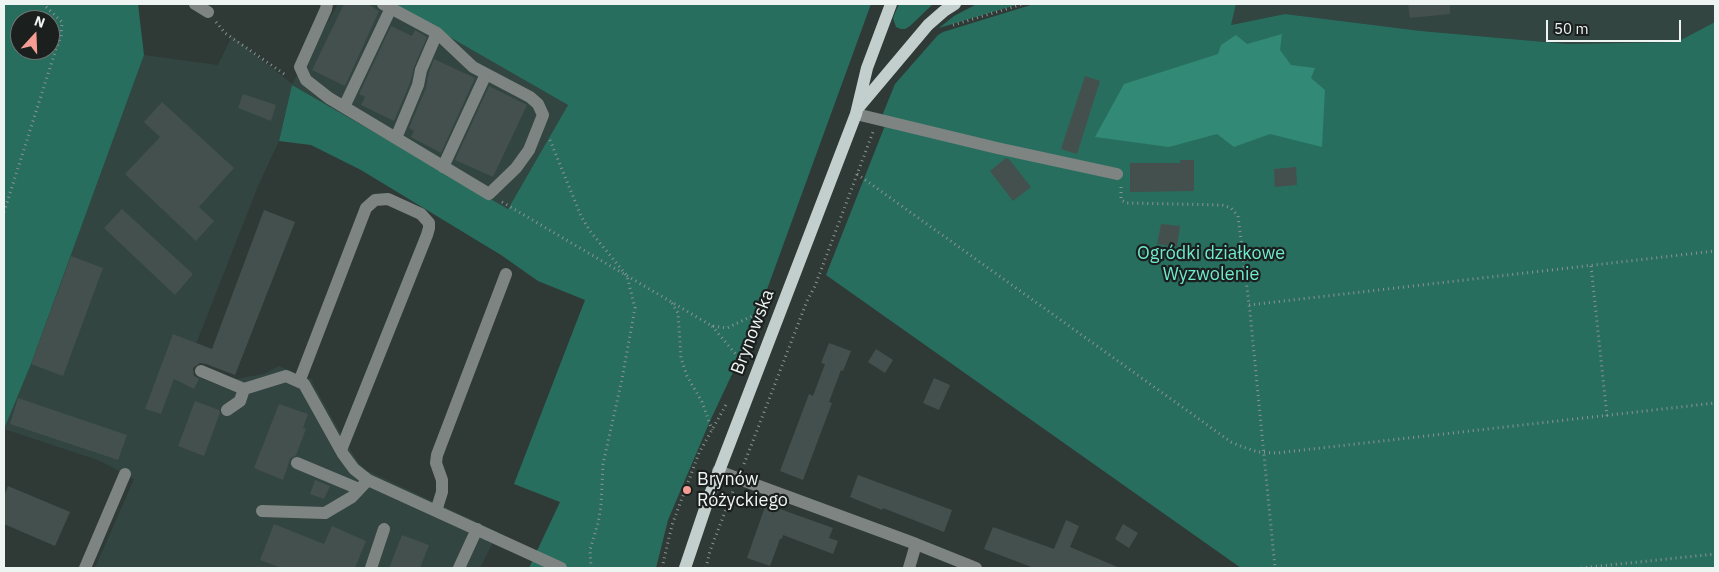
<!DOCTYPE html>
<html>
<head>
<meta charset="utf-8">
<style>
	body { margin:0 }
	#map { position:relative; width:1719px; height:572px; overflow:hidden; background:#2f3a37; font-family:"IBM Plex Sans",sans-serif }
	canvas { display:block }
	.frame { position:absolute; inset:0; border:5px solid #edf4f2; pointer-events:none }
	.north { position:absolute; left:10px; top:10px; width:50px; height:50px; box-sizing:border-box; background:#1b201f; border:1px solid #6f7573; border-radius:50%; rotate:20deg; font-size:14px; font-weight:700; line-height:20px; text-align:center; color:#edf4f2 }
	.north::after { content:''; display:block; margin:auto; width:18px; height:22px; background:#f59c93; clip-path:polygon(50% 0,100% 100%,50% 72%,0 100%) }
	.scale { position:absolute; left:1546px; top:20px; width:135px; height:22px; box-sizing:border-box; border:2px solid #edf4f2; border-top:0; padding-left:6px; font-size:15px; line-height:18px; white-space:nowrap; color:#edf4f2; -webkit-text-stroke:4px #1b201f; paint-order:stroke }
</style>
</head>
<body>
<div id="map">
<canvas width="1719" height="572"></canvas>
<div class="frame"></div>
<div class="north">N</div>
<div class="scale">50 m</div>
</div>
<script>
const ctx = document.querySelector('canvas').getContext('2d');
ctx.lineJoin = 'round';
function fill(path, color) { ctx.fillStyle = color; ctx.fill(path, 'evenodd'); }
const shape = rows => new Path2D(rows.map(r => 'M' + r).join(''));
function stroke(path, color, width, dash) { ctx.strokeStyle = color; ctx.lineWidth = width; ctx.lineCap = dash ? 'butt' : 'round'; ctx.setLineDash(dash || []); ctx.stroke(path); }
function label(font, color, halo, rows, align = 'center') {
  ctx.font = font + ' "IBM Plex Sans",sans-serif'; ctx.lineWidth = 4.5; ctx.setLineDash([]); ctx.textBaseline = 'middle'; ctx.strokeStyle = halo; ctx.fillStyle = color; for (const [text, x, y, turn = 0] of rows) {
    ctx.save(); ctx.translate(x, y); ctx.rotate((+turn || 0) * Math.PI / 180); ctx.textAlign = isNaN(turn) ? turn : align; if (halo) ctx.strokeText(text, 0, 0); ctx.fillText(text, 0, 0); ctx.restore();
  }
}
fill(shape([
	[338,4,392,4,568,105,508,209,292,85,279,141,258,186,185,372,231,390,236,379,264,374,279,366,313,380,312,382,345,441,358,462,366,470,498,532,480,568,95,568,134,479,98,460,4,429,31,364,144,55,218,65,232,36,292,84],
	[1236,4,1715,4,1715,22,1677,42,1566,44,1421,31,1285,14,1230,25]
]), '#324540');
fill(shape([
	[4,4,138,4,144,55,31,364,4,429],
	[20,20,50,20,50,50,20,50],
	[392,4,871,4,750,336,710,421,668,520,656,568,529,568,560,502,514,484,585,300,538,281,501,255,361,170,311,145,279,141,292,85,508,209,568,105],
	[899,4,933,4,910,26,905,29,901,29,896,27,893,18],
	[977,4,1019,4,939,28,954,16],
	[1034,4,1236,4,1231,25,1285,14,1421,31,1567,44,1677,42,1715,22,1715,568,1241,568,826,275,888,118,882,116,895,84,938,35,943,32]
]), '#286e5f');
fill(shape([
	[1282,34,1280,50,1291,65,1315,68,1311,78,1325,90,1322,147,1270,134,1234,147,1217,134,1169,147,1095,137,1124,84,1218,54,1221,45,1236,35,1247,44]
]), '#318976');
fill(shape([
	[344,4,368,4,379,11,345,86,312,70],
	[1408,4,1450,4,1450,14,1410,18],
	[391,26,412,36,415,30,427,37,414,67,410,83,394,121,361,105,365,97,359,94],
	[434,59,475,78,441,153,411,137,414,131,409,128,426,88,429,72],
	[1085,76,1100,81,1077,154,1061,149],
	[489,86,527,105,493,177,455,160],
	[243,94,276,105,271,121,238,108],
	[162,102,234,168,199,207,214,221,196,241,125,174,160,137,144,122],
	[1006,158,1009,159,1031,187,1013,201,990,171],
	[1180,160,1194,160,1194,191,1130,192,1130,163,1180,163],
	[1296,167,1297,185,1275,187,1274,169],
	[122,209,193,274,175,295,104,228],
	[264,210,295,222,235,375,206,364,200,363,193,368,194,376,199,379,194,389,174,379,161,414,145,409,173,334,212,349],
	[1161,224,1180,226,1177,247,1157,244],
	[71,256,103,268,63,376,31,364],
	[829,343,851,351,843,371,841,370,829,402,832,403,803,480,780,471,809,394,813,396,825,364,821,363],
	[876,349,893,360,885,373,868,362],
	[934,378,950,385,939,410,923,403],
	[18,398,127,435,118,460,10,424],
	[195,401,219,410,220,413,204,456,178,446],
	[279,404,308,414,303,428,306,429,296,455,290,459,283,480,254,468],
	[858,475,952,510,944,532,883,508,882,510,850,497],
	[315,480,330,486,324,499,310,494],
	[8,486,70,512,55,546,4,524,4,496],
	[766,504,833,528,829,538,838,541,833,554,783,535,782,539,780,539,770,566,747,558],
	[1066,520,1079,526,1070,547,1120,568,1034,568,984,549,993,527,1054,549],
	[274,524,324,544,332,526,366,541,355,568,281,568,260,560],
	[1123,524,1138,533,1129,548,1115,539],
	[402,535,429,545,420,568,389,568]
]), '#44504d');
stroke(shape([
	[216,22,225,33,287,76],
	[953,25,1023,4],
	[550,140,581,216,590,231,627,276,635,308,622,379,603,464,601,506,598,523,590,550,591,568],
	[857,174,1231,442,1243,447,1258,452,1277,453,1715,403],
	[1121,187,1121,200,1127,203,1222,205,1231,208,1238,216,1250,312,1275,568],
	[502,202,712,326,727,328,765,310],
	[4,212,56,49,61,37,62,22,43,4],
	[1591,266,1607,416],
	[672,303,678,313,681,358,687,376,702,402,712,430],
	[1249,305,1715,251],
	[712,326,744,364],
	[744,464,807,301,815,286,873,132],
	[662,568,672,525,699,453,727,403],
	[706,568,710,551,733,491],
	[1581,568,1715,554]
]), '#8a9491', 3, [1, 4]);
stroke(shape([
	[195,4,208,12],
	[327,4,326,9,300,67,306,80,329,98,489,194,516,168,529,150,543,115,538,104,530,97,473,67,437,33,383,4],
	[344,107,391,8],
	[856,114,997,148,1117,174],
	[396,138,418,85,421,70,437,33],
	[443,167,486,74],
	[201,371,244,389],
	[299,382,366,208,375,200,388,199,421,214,429,223,429,228,427,235,341,450],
	[244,389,286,376,304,384,343,454,354,469,368,480,561,568],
	[227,410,240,401,244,389],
	[297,463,359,489],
	[718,471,916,544,976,568],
	[262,511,325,513,352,497,368,480],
	[436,511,442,492,442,480,436,463,437,455,506,274],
	[85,568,125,474],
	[371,568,384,529],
	[459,568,477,529],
	[909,568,916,544]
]), '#7e8482', 12);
stroke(shape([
	[859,107,928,25,944,11,955,4],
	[685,568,709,497,856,114,867,68,891,4]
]), '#c3cfcc', 12);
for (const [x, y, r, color] of [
	[687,490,5,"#f59c93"]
]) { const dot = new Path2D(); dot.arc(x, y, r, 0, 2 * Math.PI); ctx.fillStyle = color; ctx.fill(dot); stroke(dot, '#1b201f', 2); }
label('18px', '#6feace', '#1b201f', [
	["Ogródki działkowe",1211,254],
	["Wyzwolenie",1211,275]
]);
label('18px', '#edf4f2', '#1b201f', [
	["Brynowska",753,332,-69]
]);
label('18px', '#edf4f2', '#1b201f', [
	["Brynów",697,480],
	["Różyckiego",697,501]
], 'left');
</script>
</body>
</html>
